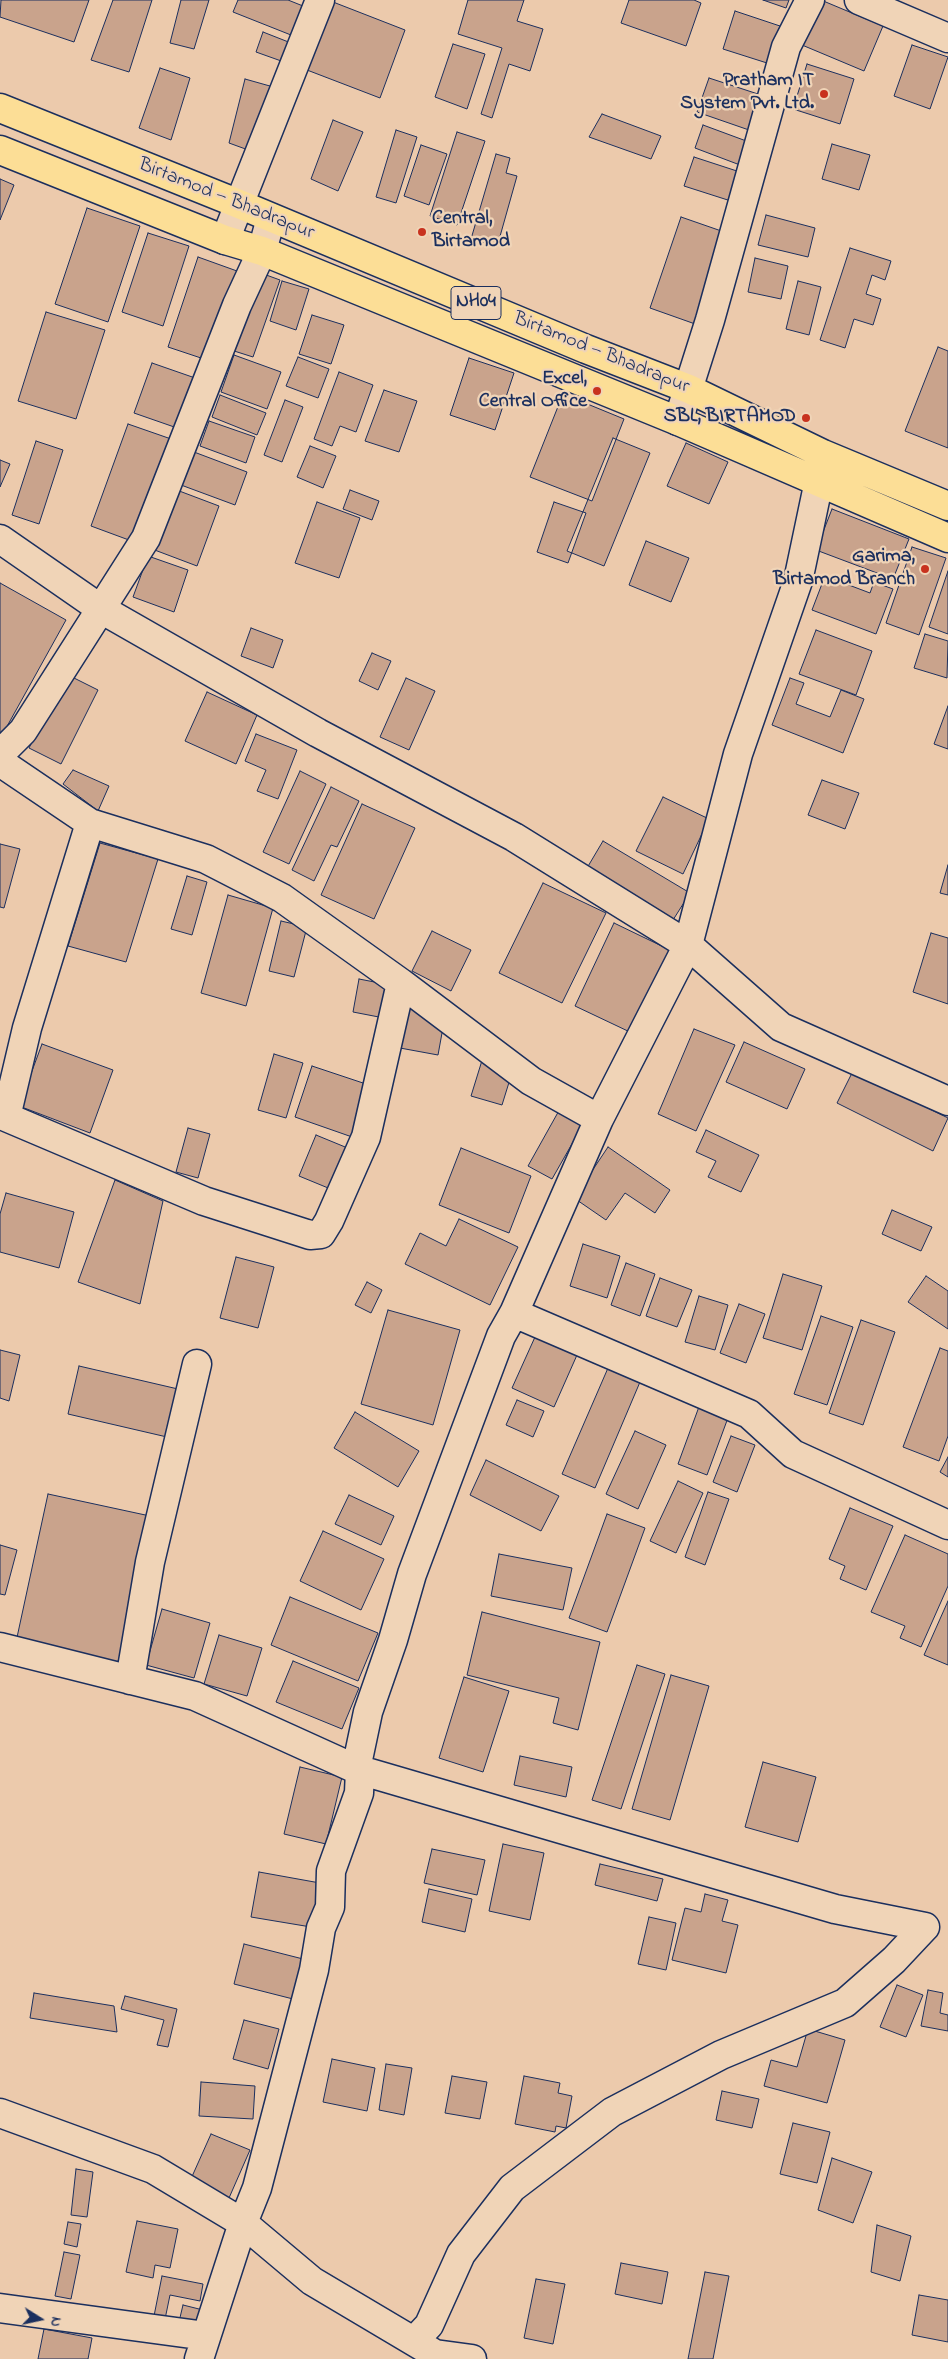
<!DOCTYPE html>
<html>
<head>
<meta charset="utf-8">
<style>
	body { margin:0 }
	#map { position:relative; width:948px; height:2359px; overflow:hidden; background:#eccaac; font-family:"Indie Flower",sans-serif }
	canvas { display:block }
	.north { position:absolute; left:15px; top:2294px; width:50px; height:50px; -webkit-text-stroke:4px #f0d4b7; paint-order:stroke; rotate:100deg; font-size:14px; font-weight:700; line-height:20px; text-align:center; color:#1b2f5e }
	.north::after { content:''; display:block; margin:auto; width:18px; height:22px; background:#1b2f5e; clip-path:polygon(50% 0,100% 100%,50% 72%,0 100%) }
</style>
</head>
<body>
<div id="map">
<canvas width="948" height="2359"></canvas>
<div class="north">N</div>
</div>
<script>
const ctx = document.querySelector('canvas').getContext('2d');
ctx.lineJoin = 'round';
function fill(path, color) { ctx.fillStyle = color; ctx.fill(path, 'evenodd'); }
const shape = rows => new Path2D(rows.map(r => 'M' + r).join(''));
function stroke(path, color, width, dash) { ctx.strokeStyle = color; ctx.lineWidth = width; ctx.lineCap = dash ? 'butt' : 'round'; ctx.setLineDash(dash || []); ctx.stroke(path); }
function label(font, color, halo, rows, align = 'center') {
  ctx.font = font + ' "Indie Flower",sans-serif'; ctx.lineWidth = 4.5; ctx.setLineDash([]); ctx.textBaseline = 'middle'; ctx.strokeStyle = halo; ctx.fillStyle = color; for (const [text, x, y, turn = 0] of rows) {
    ctx.save(); ctx.translate(x, y); ctx.rotate((+turn || 0) * Math.PI / 180); ctx.textAlign = isNaN(turn) ? turn : align; if (halo) ctx.strokeText(text, 0, 0); ctx.fillText(text, 0, 0); ctx.restore();
  }
}
const building = shape([
	[1,0,89,0,74,42,0,17,1,0],
	[113,0,152,0,129,72,91,60,113,0],
	[181,0,209,0,194,49,170,43,181,0],
	[238,0,288,0,308,8,296,37,233,12,238,0],
	[468,0,524,0,517,21,543,29,530,71,509,64,492,118,481,114,502,48,458,34,468,0],
	[629,0,694,0,701,3,686,46,621,23,629,0],
	[763,0,789,0,786,8,763,0],
	[821,0,883,26,864,71,802,45,821,0],
	[333,2,405,30,380,98,307,70,333,2],
	[735,11,780,26,767,63,723,49,735,11],
	[263,32,291,43,284,62,256,52,263,32],
	[453,44,485,54,467,109,435,97,453,44],
	[912,45,948,57,930,109,894,96,912,45],
	[807,64,854,79,840,124,793,109,807,64],
	[160,68,190,78,171,140,139,128,160,68],
	[709,78,761,95,749,130,697,112,709,78],
	[245,79,277,88,251,151,229,143,245,79],
	[602,114,661,136,651,159,589,137,602,114],
	[333,120,363,132,338,191,311,179,333,120],
	[703,125,749,142,740,165,695,148,703,125],
	[396,130,417,137,396,203,376,197,396,130],
	[457,132,485,141,457,225,430,216,457,132],
	[832,144,870,155,859,190,822,179,832,144],
	[421,145,447,154,429,205,404,196,421,145],
	[496,154,510,158,506,173,517,176,497,247,471,239,496,154],
	[694,157,743,173,734,202,684,186,694,157],
	[0,179,14,185,0,220,0,179],
	[87,208,140,226,108,322,55,304,87,208],
	[766,215,815,228,808,257,758,245,766,215],
	[681,217,730,234,698,325,650,308,681,217],
	[148,233,189,246,163,326,122,312,148,233],
	[850,248,891,261,885,280,872,275,866,294,881,299,873,325,854,319,845,348,820,340,850,248],
	[198,257,237,271,207,360,168,347,198,257],
	[755,258,788,266,781,299,748,292,755,258],
	[258,272,280,280,253,357,231,350,258,272],
	[282,281,309,289,296,330,270,321,282,281],
	[798,281,821,287,809,335,786,329,798,281],
	[46,312,105,330,76,419,18,401,46,312],
	[312,315,344,325,331,364,299,354,312,315],
	[938,347,948,351,948,448,905,431,938,347],
	[234,355,281,372,267,409,221,392,234,355],
	[298,357,329,369,318,398,286,386,298,357],
	[469,358,514,373,495,430,450,415,469,358],
	[152,363,198,379,180,429,134,413,152,363],
	[339,372,373,385,356,432,340,426,332,446,314,439,339,372],
	[384,390,417,401,399,452,365,441,384,390],
	[563,394,624,419,592,501,530,477,563,394],
	[220,395,266,413,257,435,212,417,220,395],
	[285,400,303,407,282,462,264,455,285,400],
	[209,421,255,437,246,463,200,446,209,421],
	[128,424,174,440,137,543,91,526,128,424],
	[613,438,650,453,604,566,567,551,613,438],
	[36,441,63,450,39,524,12,515,36,441],
	[686,443,728,462,709,504,667,486,686,443],
	[310,446,336,456,323,488,297,477,310,446],
	[194,452,247,472,235,505,181,485,194,452],
	[0,460,10,464,0,487,0,460],
	[174,489,219,506,197,566,152,549,174,489],
	[350,490,379,501,372,520,343,509,350,490],
	[317,502,360,518,339,578,295,563,317,502],
	[554,502,586,513,568,563,537,552,554,502],
	[832,509,909,539,893,579,816,550,832,509],
	[646,541,689,558,671,602,629,585,646,541],
	[912,547,946,558,919,635,886,623,912,547],
	[148,556,188,570,174,612,133,597,148,556],
	[948,571,948,634,929,627,948,571],
	[825,576,870,593,874,582,893,589,876,634,812,610,825,576],
	[0,583,66,620,0,739,0,583],
	[251,628,283,640,273,668,241,656,251,628],
	[816,630,872,651,856,695,799,674,816,630],
	[925,634,948,641,947,678,914,668,925,634],
	[372,653,391,661,378,690,359,681,372,653],
	[66,674,98,690,61,764,29,748,66,674],
	[406,678,435,691,409,750,380,737,406,678],
	[790,678,804,683,796,704,830,717,841,690,864,699,843,753,772,725,790,678],
	[207,692,257,715,236,764,185,741,207,692],
	[948,706,948,749,934,744,948,706],
	[256,734,297,750,278,799,257,791,266,770,245,761,256,734],
	[73,770,109,786,98,811,63,784,73,770],
	[300,771,326,784,289,864,263,852,300,771],
	[822,780,859,793,845,829,808,815,822,780],
	[331,787,359,801,337,847,331,845,314,881,292,870,331,787],
	[663,797,709,819,683,874,636,851,663,797],
	[362,804,415,828,374,919,321,895,362,804],
	[603,841,690,893,673,920,587,868,603,841],
	[100,843,158,859,126,962,68,946,100,843],
	[0,844,20,849,4,908,0,907,0,844],
	[948,865,948,895,940,893,948,865],
	[187,876,207,882,192,935,171,929,187,876],
	[543,883,606,913,562,1003,499,973,543,883],
	[228,895,273,908,246,1006,201,993,228,895],
	[281,921,307,927,294,977,269,971,281,921],
	[614,923,672,951,632,1033,575,1006,614,923],
	[432,931,471,950,451,991,412,971,432,931],
	[931,933,948,938,948,1004,913,992,931,933],
	[359,979,390,985,384,1018,353,1012,359,979],
	[408,1003,446,1011,438,1055,400,1048,408,1003],
	[694,1029,735,1045,696,1131,658,1114,694,1029],
	[744,1042,805,1069,787,1109,726,1082,744,1042],
	[42,1044,113,1070,90,1133,19,1106,42,1044],
	[274,1054,303,1063,286,1118,258,1110,274,1054],
	[484,1054,515,1063,502,1105,471,1096,484,1054],
	[312,1066,372,1086,355,1138,295,1117,312,1066],
	[853,1071,948,1118,933,1151,837,1103,853,1071],
	[561,1107,585,1121,552,1179,528,1166,561,1107],
	[188,1128,210,1134,198,1178,176,1172,188,1128],
	[706,1130,759,1155,741,1192,708,1177,716,1161,696,1152,706,1130],
	[316,1135,350,1149,333,1190,299,1176,316,1135],
	[608,1147,670,1190,655,1213,625,1193,606,1220,574,1198,608,1147],
	[461,1148,531,1176,509,1233,439,1205,461,1148],
	[115,1180,163,1201,140,1304,78,1282,115,1180],
	[6,1193,74,1212,59,1268,0,1252,0,1214,6,1193],
	[892,1210,932,1227,921,1251,882,1234,892,1210],
	[459,1219,518,1247,490,1305,405,1264,420,1233,446,1246,459,1219],
	[583,1244,620,1256,607,1298,570,1286,583,1244],
	[236,1257,274,1267,258,1328,220,1318,236,1257],
	[626,1263,655,1274,640,1316,611,1305,626,1263],
	[783,1274,822,1286,802,1350,763,1338,783,1274],
	[926,1276,948,1291,948,1329,908,1302,926,1276],
	[660,1278,692,1290,677,1327,646,1316,660,1278],
	[367,1282,382,1290,371,1313,355,1305,367,1282],
	[699,1296,728,1305,715,1350,685,1342,699,1296],
	[739,1304,765,1314,746,1363,720,1353,739,1304],
	[388,1310,460,1330,433,1425,361,1404,388,1310],
	[821,1316,853,1327,827,1405,794,1394,821,1316],
	[861,1320,895,1332,863,1425,829,1413,861,1320],
	[535,1337,577,1355,554,1407,512,1388,535,1337],
	[940,1348,948,1351,948,1436,939,1461,903,1447,940,1348],
	[0,1350,20,1355,9,1401,0,1398,0,1350],
	[79,1366,178,1389,167,1437,68,1414,79,1366],
	[608,1368,640,1382,595,1488,562,1474,608,1368],
	[517,1400,544,1411,533,1437,506,1425,517,1400],
	[700,1404,729,1415,707,1475,678,1464,700,1404],
	[355,1412,419,1451,398,1487,334,1448,355,1412],
	[635,1431,666,1445,638,1509,606,1494,635,1431],
	[731,1436,755,1445,737,1492,713,1482,731,1436],
	[948,1457,948,1477,940,1472,948,1457],
	[486,1460,559,1496,541,1531,470,1495,486,1460],
	[678,1481,703,1493,676,1553,650,1541,678,1481],
	[708,1492,729,1499,705,1565,685,1557,708,1492],
	[48,1494,150,1516,118,1664,16,1642,48,1494],
	[349,1495,394,1516,381,1545,335,1524,349,1495],
	[850,1508,893,1526,866,1590,840,1579,845,1566,829,1559,850,1508],
	[607,1514,645,1528,607,1632,569,1618,607,1514],
	[323,1531,384,1559,361,1610,300,1581,323,1531],
	[905,1535,948,1554,948,1586,921,1647,900,1638,905,1626,871,1612,905,1535],
	[0,1545,17,1550,5,1595,0,1594,0,1545],
	[499,1554,572,1568,563,1610,491,1596,499,1554],
	[290,1597,378,1633,358,1681,271,1645,290,1597],
	[948,1601,948,1665,924,1655,948,1601],
	[162,1609,210,1623,194,1678,146,1665,162,1609],
	[482,1612,600,1642,578,1730,553,1723,559,1698,467,1675,482,1612],
	[219,1635,262,1648,247,1696,204,1684,219,1635],
	[293,1661,359,1688,342,1729,276,1702,293,1661],
	[637,1665,665,1674,621,1809,592,1800,637,1665],
	[671,1675,709,1686,670,1820,632,1809,671,1675],
	[464,1677,509,1691,483,1772,439,1758,464,1677],
	[520,1756,572,1767,566,1797,514,1785,520,1756],
	[763,1762,816,1777,798,1842,745,1827,763,1762],
	[300,1767,342,1777,326,1844,284,1834,300,1767],
	[503,1844,544,1853,530,1920,489,1911,503,1844],
	[432,1849,485,1860,477,1895,424,1883,432,1849],
	[600,1864,663,1879,657,1901,595,1885,600,1864],
	[259,1872,320,1883,311,1927,251,1917,259,1872],
	[429,1889,472,1899,465,1932,422,1922,429,1889],
	[705,1894,728,1900,722,1921,738,1925,726,1973,672,1960,685,1908,701,1912,705,1894],
	[649,1917,676,1923,666,1970,638,1964,649,1917],
	[244,1944,307,1960,297,2000,234,1984,244,1944],
	[897,1985,923,1995,906,2037,880,2027,897,1985],
	[928,1990,943,1993,940,2013,948,2015,948,2031,921,2026,928,1990],
	[34,1993,114,2006,117,2032,30,2018,34,1993],
	[125,1996,177,2009,168,2047,157,2045,164,2020,121,2009,125,1996],
	[244,2020,279,2029,268,2069,233,2059,244,2020],
	[808,2029,845,2040,827,2103,764,2086,771,2060,797,2067,808,2029],
	[332,2059,375,2068,367,2111,323,2102,332,2059],
	[386,2064,412,2068,404,2115,379,2110,386,2064],
	[452,2076,487,2082,480,2119,445,2113,452,2076],
	[524,2076,560,2083,558,2093,572,2096,566,2128,556,2126,555,2132,515,2124,524,2076],
	[201,2082,255,2086,253,2119,199,2116,201,2082],
	[722,2091,759,2099,752,2128,716,2120,722,2091],
	[793,2123,830,2132,817,2183,780,2174,793,2123],
	[211,2134,250,2150,229,2198,190,2181,211,2134],
	[832,2158,872,2172,853,2223,818,2210,832,2158],
	[76,2169,93,2172,87,2217,71,2215,76,2169],
	[137,2221,178,2229,170,2268,155,2265,153,2278,126,2272,137,2221],
	[68,2222,81,2224,77,2247,64,2244,68,2222],
	[877,2225,911,2236,900,2281,871,2272,877,2225],
	[64,2252,80,2255,71,2299,55,2296,64,2252],
	[621,2263,668,2272,662,2304,615,2294,621,2263],
	[705,2272,729,2276,713,2359,688,2359,705,2272],
	[162,2276,203,2284,200,2301,170,2295,164,2324,153,2321,162,2276],
	[536,2279,565,2284,553,2344,524,2338,536,2279],
	[919,2295,948,2300,948,2342,912,2335,919,2295],
	[183,2305,203,2310,198,2331,178,2326,183,2305],
	[44,2329,92,2338,88,2359,38,2359,44,2329]
]);
fill(building, '#c9a38c');
stroke(building, '#1b2f5e', 1);
const minor = shape([
	[859,0,948,38],
	[225,240,320,0],
	[678,421,710,320,786,47,810,0],
	[0,539,101,609,318,733,514,837,688,945,781,1027,948,1101],
	[0,754,23,731,146,538,237,305,262,251,271,218],
	[0,762,90,823,27,1028,6,1117,204,1201,310,1235,321,1234,329,1221,366,1137,401,983],
	[90,823,206,859,282,898,401,983,531,1081,599,1119],
	[514,1313,749,1414,793,1454,948,1525],
	[0,1647,195,1696,356,1769,835,1909,925,1927],
	[130,1680,150,1562,197,1364],
	[0,2113,153,2169,243,2223,312,2281,435,2354,472,2359],
	[0,2308,206,2336],
	[414,2341,429,2325,461,2254,512,2188,612,2112,721,2055,845,2003,894,1960,925,1927],
	[199,2359,243,2223,257,2188,314,1970,321,1928,330,1907,331,1871,359,1793,360,1769,356,1769,368,1712,393,1640,412,1574,501,1336,514,1313,599,1119,688,945,738,754,798,581,819,481]
]);
const major = shape([
	[0,108,239,204,586,349,689,389,823,454,948,506],
	[0,150,225,240,262,251,678,421,948,538]
]);
stroke(minor, '#1b2f5e', 31);
stroke(major, '#1b2f5e', 31);
stroke(minor, '#f0d4b7', 28);
stroke(major, '#fcde96', 28);
for (const [x, y, r, color] of [
	[824,94,5,"#c8321e"],
	[422,232,5,"#c8321e"],
	[597,391,5,"#c8321e"],
	[806,418,5,"#c8321e"],
	[925,569,5,"#c8321e"]
]) { const dot = new Path2D(); dot.arc(x, y, r, 0, 2 * Math.PI); ctx.fillStyle = color; ctx.fill(dot); stroke(dot, '#f0d4b7', 2); }
for (const [x, y, w] of [
	[476,303,50]
]) { const box = new Path2D(); box.roundRect(x - w / 2, y - 16.5, w, 33, 4); ctx.fillStyle = '#f0d4b7'; ctx.fill(box); stroke(box, '#1b2f5e', 1); }
label('bold 19px', '#1b2f5e', null, [
	["NH04",476,303]
]);
label('bold 20px', '#1b2f5e', '#f0d4b7', [
	["Pratham IT",814,82],
	["System Pvt. Ltd.",814,105],
	["Central,",432,220,"left"],
	["Birtamod",432,243,"left"],
	["Excel,",587,380],
	["Central Office",587,403],
	["SBL, BIRTAMOD",796,418],
	["Garima,",915,558],
	["Birtamod Branch",915,581]
], 'right');
label('20px', '#1b2f5e', '#f0d4b7', [
	["Birtamod — Bhadrapur",226,200,22],
	["Birtamod — Bhadrapur",601,354,22]
]);
</script>
</body>
</html>
